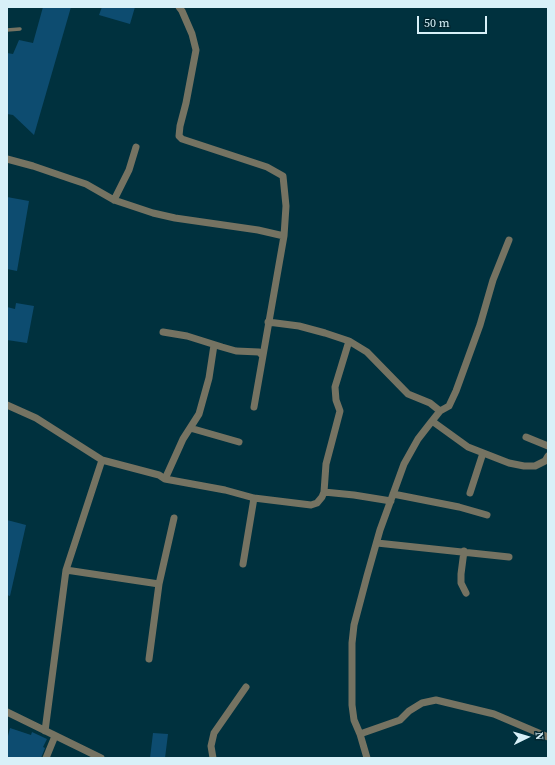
<!DOCTYPE html>
<html>
<head>
<meta charset="utf-8">
<style>
	body { margin:0 }
	#map { position:relative; width:555px; height:765px; overflow:hidden; background:#00313e; font-family:"Source Serif 4",serif }
	canvas { display:block }
	.frame { position:absolute; inset:0; border:8px solid #d8f0f8; pointer-events:none }
	.north { position:absolute; left:507px; top:717px; width:40px; height:40px; -webkit-text-stroke:3px #022630; paint-order:stroke; rotate:85deg; font-size:11px; font-weight:700; line-height:16px; text-align:center; color:#d8f0f8 }
	.north::after { content:''; display:block; margin:auto; width:14px; height:18px; background:#d8f0f8; clip-path:polygon(50% 0,100% 100%,50% 72%,0 100%) }
	.scale { position:absolute; left:417px; top:16px; width:70px; height:18px; box-sizing:border-box; border:2px solid #d8f0f8; border-top:0; padding-left:5px; font-size:12px; line-height:14px; white-space:nowrap; color:#d8f0f8; -webkit-text-stroke:3px #022630; paint-order:stroke }
</style>
</head>
<body>
<div id="map">
<canvas width="555" height="765"></canvas>
<div class="frame"></div>
<div class="north">N</div>
<div class="scale">50 m</div>
</div>
<script>
const ctx = document.querySelector('canvas').getContext('2d');
ctx.lineJoin = 'round';
function fill(path, color) { ctx.fillStyle = color; ctx.fill(path, 'evenodd'); }
const shape = rows => new Path2D(rows.map(r => 'M' + r).join(''));
function stroke(path, color, width, dash) { ctx.strokeStyle = color; ctx.lineWidth = width; ctx.lineCap = dash ? 'butt' : 'round'; ctx.setLineDash(dash || []); ctx.stroke(path); }
fill(shape([
	[43,7,71,7,34,135,13,115,7,114,7,53,13,54,19,40,33,43],
	[102,7,135,7,130,24,99,15],
	[7,197,29,201,17,271,7,269],
	[16,303,34,306,27,343,7,340,7,307,15,309],
	[7,520,26,525,10,596,7,595],
	[10,728,31,735,32,732,47,739,43,747,45,748,41,758,7,757,7,740],
	[153,733,168,734,165,758,150,758]
]), '#0d4c70');
stroke(shape([
	[7,30,20,29]
]), '#757362', 3.5);
stroke(shape([
	[179,7,182,11,192,34,196,50,186,103,180,126,179,136,182,139,267,167,283,176,286,206,284,236],
	[7,159,33,166,71,179,86,184,114,200,153,213,175,218,258,230,284,236,254,407],
	[114,200,129,170,136,147],
	[268,322,299,326,325,333,349,341,367,352,408,394,430,403,440,411,432,421,468,447,509,463,524,466,535,466,545,461,548,456],
	[163,332,187,336,222,347,236,351,259,352,262,355],
	[7,405,36,418,102,460,159,475,165,479,225,490,254,498,311,505,317,503,322,497,324,492,354,495,391,501],
	[440,411,449,406,456,391,480,325,493,280,509,240],
	[190,428,239,442],
	[526,437,548,446],
	[165,479,183,439,199,414,209,378,214,345],
	[324,492,326,464,340,411,336,400,335,387,349,341],
	[470,493,483,453],
	[393,494,459,507,487,515],
	[377,543,509,557],
	[464,551,461,574,461,583,466,593],
	[243,564,254,498],
	[66,570,159,584],
	[149,659,159,584,174,518],
	[7,712,101,758],
	[45,731,66,570,102,460],
	[360,734,400,720,409,711,422,703,436,700,494,714,548,737],
	[46,758,55,736],
	[213,758,211,746,214,733,246,687],
	[367,758,360,734,354,720,352,705,352,643,354,625,367,576,380,530,404,464,418,439,432,421]
]), '#757362', 7);
</script>
</body>
</html>
